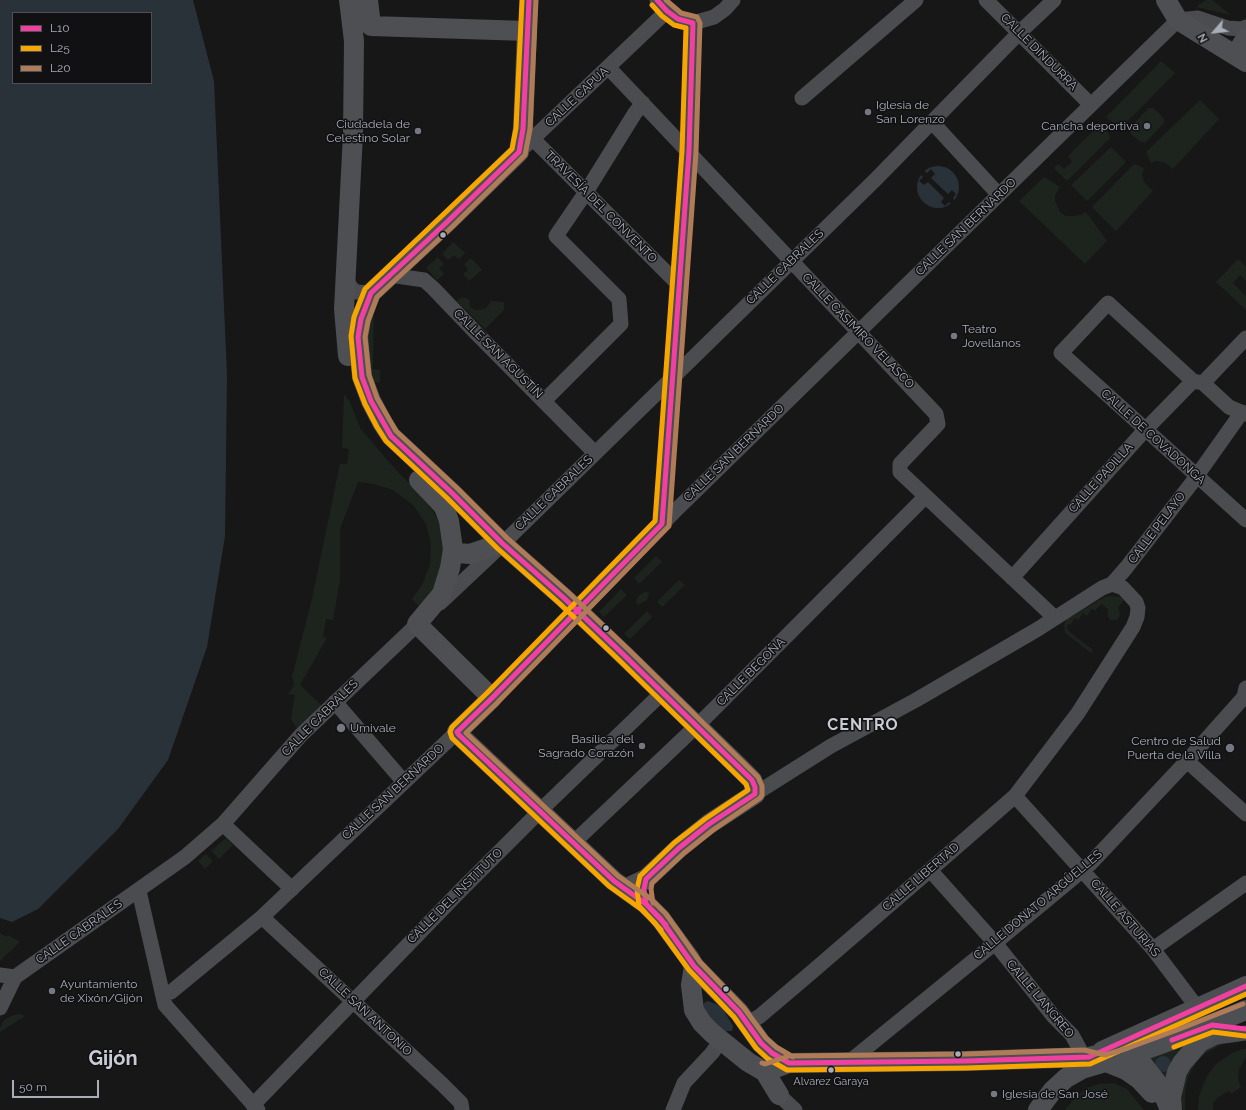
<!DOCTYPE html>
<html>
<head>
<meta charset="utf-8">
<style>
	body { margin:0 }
	#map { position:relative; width:1246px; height:1110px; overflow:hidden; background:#171717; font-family:Raleway,sans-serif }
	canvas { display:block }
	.legend { position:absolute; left:12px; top:12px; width:140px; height:72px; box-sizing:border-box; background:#111113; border:1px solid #4d4f55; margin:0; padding:5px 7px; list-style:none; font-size:12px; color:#a8adb8 }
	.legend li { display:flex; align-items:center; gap:8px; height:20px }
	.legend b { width:20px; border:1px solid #4d4f55 }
	.north { position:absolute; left:1194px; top:12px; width:40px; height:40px; -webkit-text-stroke:3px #111113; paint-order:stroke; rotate:242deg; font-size:11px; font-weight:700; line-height:16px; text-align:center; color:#a8adb8 }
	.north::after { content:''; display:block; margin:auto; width:14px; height:18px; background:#a8adb8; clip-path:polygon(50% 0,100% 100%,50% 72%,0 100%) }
	.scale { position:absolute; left:12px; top:1080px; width:87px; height:18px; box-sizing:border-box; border:2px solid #a8adb8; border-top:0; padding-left:5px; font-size:12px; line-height:14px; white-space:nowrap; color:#a8adb8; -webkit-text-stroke:3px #111113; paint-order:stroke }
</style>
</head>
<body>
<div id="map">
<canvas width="1246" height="1110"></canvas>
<ul class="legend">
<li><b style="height:5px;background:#f240a1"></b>L10</li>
<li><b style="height:5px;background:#f7a600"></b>L25</li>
<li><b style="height:5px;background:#b07c57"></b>L20</li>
</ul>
<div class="north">N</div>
<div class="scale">50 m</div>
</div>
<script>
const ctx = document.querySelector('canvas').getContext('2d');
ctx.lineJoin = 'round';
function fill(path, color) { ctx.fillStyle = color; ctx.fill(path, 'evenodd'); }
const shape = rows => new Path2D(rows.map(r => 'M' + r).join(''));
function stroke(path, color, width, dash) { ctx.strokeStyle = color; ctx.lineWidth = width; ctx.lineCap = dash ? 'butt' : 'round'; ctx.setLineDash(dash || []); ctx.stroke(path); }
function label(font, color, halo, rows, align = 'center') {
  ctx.font = font + ' Raleway,sans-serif'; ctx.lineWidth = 3; ctx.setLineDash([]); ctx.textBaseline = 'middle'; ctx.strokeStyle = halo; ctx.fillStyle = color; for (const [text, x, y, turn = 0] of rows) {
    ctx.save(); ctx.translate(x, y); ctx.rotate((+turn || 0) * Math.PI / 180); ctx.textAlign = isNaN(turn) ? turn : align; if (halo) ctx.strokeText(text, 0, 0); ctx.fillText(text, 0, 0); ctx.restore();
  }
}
fill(shape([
	[1206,0,1212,0,1231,15,1196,7],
	[1161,61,1175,73,1121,128,1106,117],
	[1200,100,1219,119,1173,169,1164,162,1156,161,1151,163,1146,152],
	[1149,108,1153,108,1159,113,1164,119,1164,123,1146,142,1141,142,1131,134,1129,128],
	[1100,124,1109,134,1110,138,1067,181,1054,168,1058,164,1064,169,1072,162,1068,156],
	[1111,147,1126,162,1087,201,1071,185],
	[1134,164,1144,168,1142,174,1144,182,1153,191,1116,231,1092,207],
	[1044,177,1060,187,1055,196,1055,201,1060,212,1066,216,1074,216,1081,215,1086,212,1107,241,1085,264,1019,201],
	[453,242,465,253,459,259,454,255,448,260,442,254],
	[438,257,444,264,439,268,444,274,437,280,426,268],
	[471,258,482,270,469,281,463,274,468,270,464,264],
	[1238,259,1246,266,1246,281,1240,275,1233,283,1246,296,1246,310,1216,282],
	[461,297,469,299,470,307,475,310,480,310,486,308,489,304,490,301,504,302,504,310,485,329,457,301],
	[374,303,373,369,380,370,380,383,374,382,367,369,364,343],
	[344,394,350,402,360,428,395,469,428,502,439,522,444,540,444,558,434,591,420,607,412,599,422,585,430,565,431,544,426,524,413,505,393,490,374,484,358,482,340,529,340,580,333,620,326,619,323,637,327,638,300,685,321,705,325,712,301,735,291,719,295,695,288,694,294,685,292,677,312,599,340,464,347,464,349,449,342,448],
	[656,556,662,562,639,584,634,578],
	[679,580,685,585,662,607,657,602],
	[621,589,627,595,604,617,599,612],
	[645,592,648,592,649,593,647,600,638,605,637,604,636,601,638,596],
	[1110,596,1120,597,1124,600,1118,608,1120,614,1118,619,1115,620,1110,620,1107,615,1108,609,1101,604,1095,611,1092,609,1087,616,1083,613,1078,620,1075,618,1070,625,1068,624,1067,626,1068,630,1071,633,1093,650,1091,653,1069,636,1065,632,1064,625,1067,619,1105,597],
	[647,611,652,617,630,639,624,634],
	[226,838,233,845,219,859,211,851],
	[206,854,213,861,205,869,198,861],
	[0,933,7,937,8,935,20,942,0,961],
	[19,1014,23,1015,24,1017,0,1032,0,1028,4,1020,11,1016],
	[1232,1041,1239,1042,1223,1044,1206,1053,1196,1063,1188,1077,1185,1093,1185,1110,1183,1110,1181,1099,1182,1083,1196,1057,1214,1044],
	[1189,1045,1168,1089,1144,1059],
	[1242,1049,1246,1049,1246,1057,1239,1070,1238,1080,1241,1087,1231,1094,1229,1091,1217,1098,1213,1103,1213,1110,1198,1110,1199,1096,1203,1085,1209,1073,1217,1063,1232,1053],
	[1114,1083,1127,1089,1144,1110,1065,1110,1078,1094,1087,1088,1099,1084]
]), '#1d241e');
fill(shape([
	[0,0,193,0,214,81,227,375,225,536,207,647,168,760,118,829,38,909,12,922,0,918],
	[13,13,151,13,151,83,13,83],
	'917 187a21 21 0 1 1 42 0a21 21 0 1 1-42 0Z',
	[708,1001,718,1005,724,1011,733,1026,732,1031,726,1031,712,1023,703,1006,705,1002],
	'1155 1064a8 8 0 1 1 16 0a8 8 0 1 1-16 0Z'
]), '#2a3239');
fill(shape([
	[931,169,935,174,931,178,948,194,952,190,956,194,953,198,956,202,952,205,949,202,945,206,941,202,944,198,928,182,924,185,919,181,923,177,919,173,921,171,923,170,927,173]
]), '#171717');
stroke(shape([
	[657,0,667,11,678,19,693,23,714,17,725,9,733,0],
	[986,0,1091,105],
	[527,31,529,0],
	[608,67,936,414,938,424,900,464,900,472,1055,618],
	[802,98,916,0],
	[932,122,999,195],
	[523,129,680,286],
	[525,146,667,11],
	[390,275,424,280,433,288,478,335,595,453],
	[346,279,352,289,357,292,371,293],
	[1203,383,1246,338],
	[544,401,621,324,619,299,556,236,586,192,635,113,643,103],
	[1246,414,1229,407,1203,383,1193,381,1108,303,1061,353,1246,520],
	[662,524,689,151,693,23],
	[1012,578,1145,430,1193,381],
	[1112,584,1126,568,1191,484,1242,412],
	[440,603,491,555,875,180,1020,32,1054,0],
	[492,698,674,512,1178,20,1198,18,1228,28,1242,29,1246,27],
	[335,702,404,782],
	[1187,761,1246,814],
	[1015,796,1153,949,1193,1002,1195,1006,1193,1009],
	[223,824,292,889],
	[573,843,706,717,925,497],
	[930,870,995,943,1054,1017,1072,1035,1084,1057],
	[139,891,165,1005,258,1110],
	[262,917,442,1084,461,1103,462,1110],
	[1153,949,1246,883],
	[0,975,15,977],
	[162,993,171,992,262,917,457,732],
	[0,1008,15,977,185,857,223,824,301,735,424,618],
	[747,1024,760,1016,813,971,930,870,1015,796,1078,713,1133,627,1137,617,1138,608,1136,602,1123,588,1112,584,1102,588,1038,629,916,700,831,746,755,794],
	[1198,1046,1216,1037,1246,1033],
	[849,1062,995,943,1090,864,1187,761,1244,697,1246,688],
	[779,1095,795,1110],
	[253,1105,459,892,546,805,662,693],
	[673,1110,684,1083,712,1053,721,1040]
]), '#4b4c50', 15);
stroke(shape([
	[368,0,371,26,527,31,523,129,519,152,447,222,371,293,361,319,358,337,362,377,371,401,383,424,391,436,452,493,502,543,564,598,625,656,739,767,752,780,755,787,755,794,709,824,679,848,646,879,625,889],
	[1166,0,1178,20,1246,62],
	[1241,59,1239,52,1241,46,1246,38],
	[348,356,344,309,353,134,354,41,349,0],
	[419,480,438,500,444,507,449,521,453,549,450,568,442,594,417,624,492,698,457,732,458,734,614,881,646,904,660,918,690,959,694,966,739,1012,761,1043,772,1053,789,1063],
	[453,549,458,553,470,554,502,543],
	[694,966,691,985,694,1010,702,1023,712,1033,748,1062,765,1072,779,1095],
	[1102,1051,1246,986],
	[1101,1060,1126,1070,1139,1079,1152,1093],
	[765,1072,789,1063,966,1061,1089,1057,1105,1053,1118,1052,1130,1055,1141,1062,1161,1088,1170,1110],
	[1038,1110,1053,1090,1066,1078,1082,1069,1130,1055,1180,1037,1246,1010],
	[1172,1110,1171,1097,1177,1072,1182,1063,1201,1041,1212,1025]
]), '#4d4f52', 20);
stroke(shape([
	[529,0,523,129,519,152,447,222,371,293,361,319,358,337,362,377,371,401,391,436,452,493,502,543,564,598,625,656,752,780,755,787,755,794,709,824,679,848,646,879,644,889,646,904,666,925],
	[657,0,667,11,678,19,693,23,689,151,662,524,492,698,457,732,458,734,614,881,646,904,660,918,694,966,739,1012,761,1043,772,1053,789,1063,966,1061,1089,1057,1246,986],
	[1172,1040,1212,1025,1246,1029]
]), '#f240a1', 5);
stroke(shape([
	[522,0,516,128,512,149,365,289,354,317,351,336,355,378,365,404,377,427,386,441,447,498,497,548,559,603,620,661,746,784,748,790,705,819,674,843,640,876,637,889,639,906,661,930],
	[652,5,662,16,674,25,686,28,682,151,655,521,487,693,452,727,450,732,452,738,609,886,641,909,655,923,689,970,734,1017,756,1048,768,1059,787,1070,966,1068,1090,1064,1246,994],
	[1174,1047,1213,1032,1245,1036]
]), '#f7a600', 5);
stroke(shape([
	[536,0,530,129,525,155,452,227,377,297,368,321,365,337,369,375,377,398,396,431,457,488,507,538,569,593,630,651,758,777,762,786,762,795,760,798,713,830,684,853,652,883,651,889,653,903],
	[666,0,681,13,697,17,700,23,696,152,669,526,497,703,466,733,618,876,651,899,666,914,700,962,744,1008,766,1038,776,1047,793,1057],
	[762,1063,765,1064,789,1056,966,1054,1084,1050,1105,1055,1128,1048,1177,1030,1243,1004]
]), '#b07c57', 5);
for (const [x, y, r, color] of [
	[868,112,4,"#757880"],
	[1147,126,4,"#757880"],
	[418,131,4,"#757880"],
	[443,235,3.5,"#a8adb8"],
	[954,336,4,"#757880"],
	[606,628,3.5,"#a8adb8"],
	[341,728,5,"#757880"],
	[642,746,4,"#757880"],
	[1230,748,5,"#757880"],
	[726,989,3.5,"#a8adb8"],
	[52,991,4,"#757880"],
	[958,1054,3.5,"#a8adb8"],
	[831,1070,3.5,"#a8adb8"],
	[994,1094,4,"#757880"]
]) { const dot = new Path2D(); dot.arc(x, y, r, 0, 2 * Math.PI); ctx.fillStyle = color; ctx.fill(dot); stroke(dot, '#111113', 1.5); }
label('11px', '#a8adb8', '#111113', [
	["Alvarez Garaya",831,1082]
]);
label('12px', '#a8adb8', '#111113', [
	["CALLE DINDURRA",1039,52,45],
	["CALLE CAPUA",577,97,-43],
	["TRAVESÍA DEL CONVENTO",601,207,45],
	["CALLE SAN BERNARDO",966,227,-44],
	["CALLE CABRALES",785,267,-44],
	["CALLE CASIMIRO VELASCO",858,331,46],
	["CALLE SAN AGUSTÍN",498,354,45],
	["CALLE DE COVADONGA",1153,437,42],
	["CALLE SAN BERNARDO",734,453,-44],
	["CALLE PADILLA",1101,478,-48],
	["CALLE CABRALES",554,493,-44],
	["CALLE PELAYO",1157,528,-53],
	["CALLE BEGOÑA",751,672,-45],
	["CALLE CABRALES",320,718,-45],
	["CALLE SAN BERNARDO",393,792,-43],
	["CALLE LIBERTAD",921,877,-41],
	["CALLE DEL INSTITUTO",455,896,-45],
	["CALLE DONATO ARGÜELLES",1038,905,-40],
	["CALLE ASTURIAS",1125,918,49],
	["CALLE CABRALES",79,932,-35],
	["CALLE LANGREO",1040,999,50],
	["CALLE SAN ANTONIO",365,1012,43]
]);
label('12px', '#a8adb8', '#111113', [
	["Iglesia de",876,105],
	["San Lorenzo",876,119],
	["Ciudadela de",410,124,"right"],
	["Celestino Solar",410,138,"right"],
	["Cancha deportiva",1139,126,"right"],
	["Teatro",962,329],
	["Jovellanos",962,343],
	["Umivale",350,728],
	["Basílica del",634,739,"right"],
	["Sagrado Corazón",634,753,"right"],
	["Centro de Salud",1221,741,"right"],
	["Puerta de la Villa",1221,755,"right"],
	["Ayuntamiento",60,984],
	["de Xixón/Gijón",60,998],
	["Iglesia de San José",1002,1094]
], 'left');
ctx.letterSpacing = '1px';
label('bold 16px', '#c9ccd4', '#111113', [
	["CENTRO",863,725]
]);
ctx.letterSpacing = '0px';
label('bold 20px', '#c9ccd4', '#111113', [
	["Gijón",113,1059]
]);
</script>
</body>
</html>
